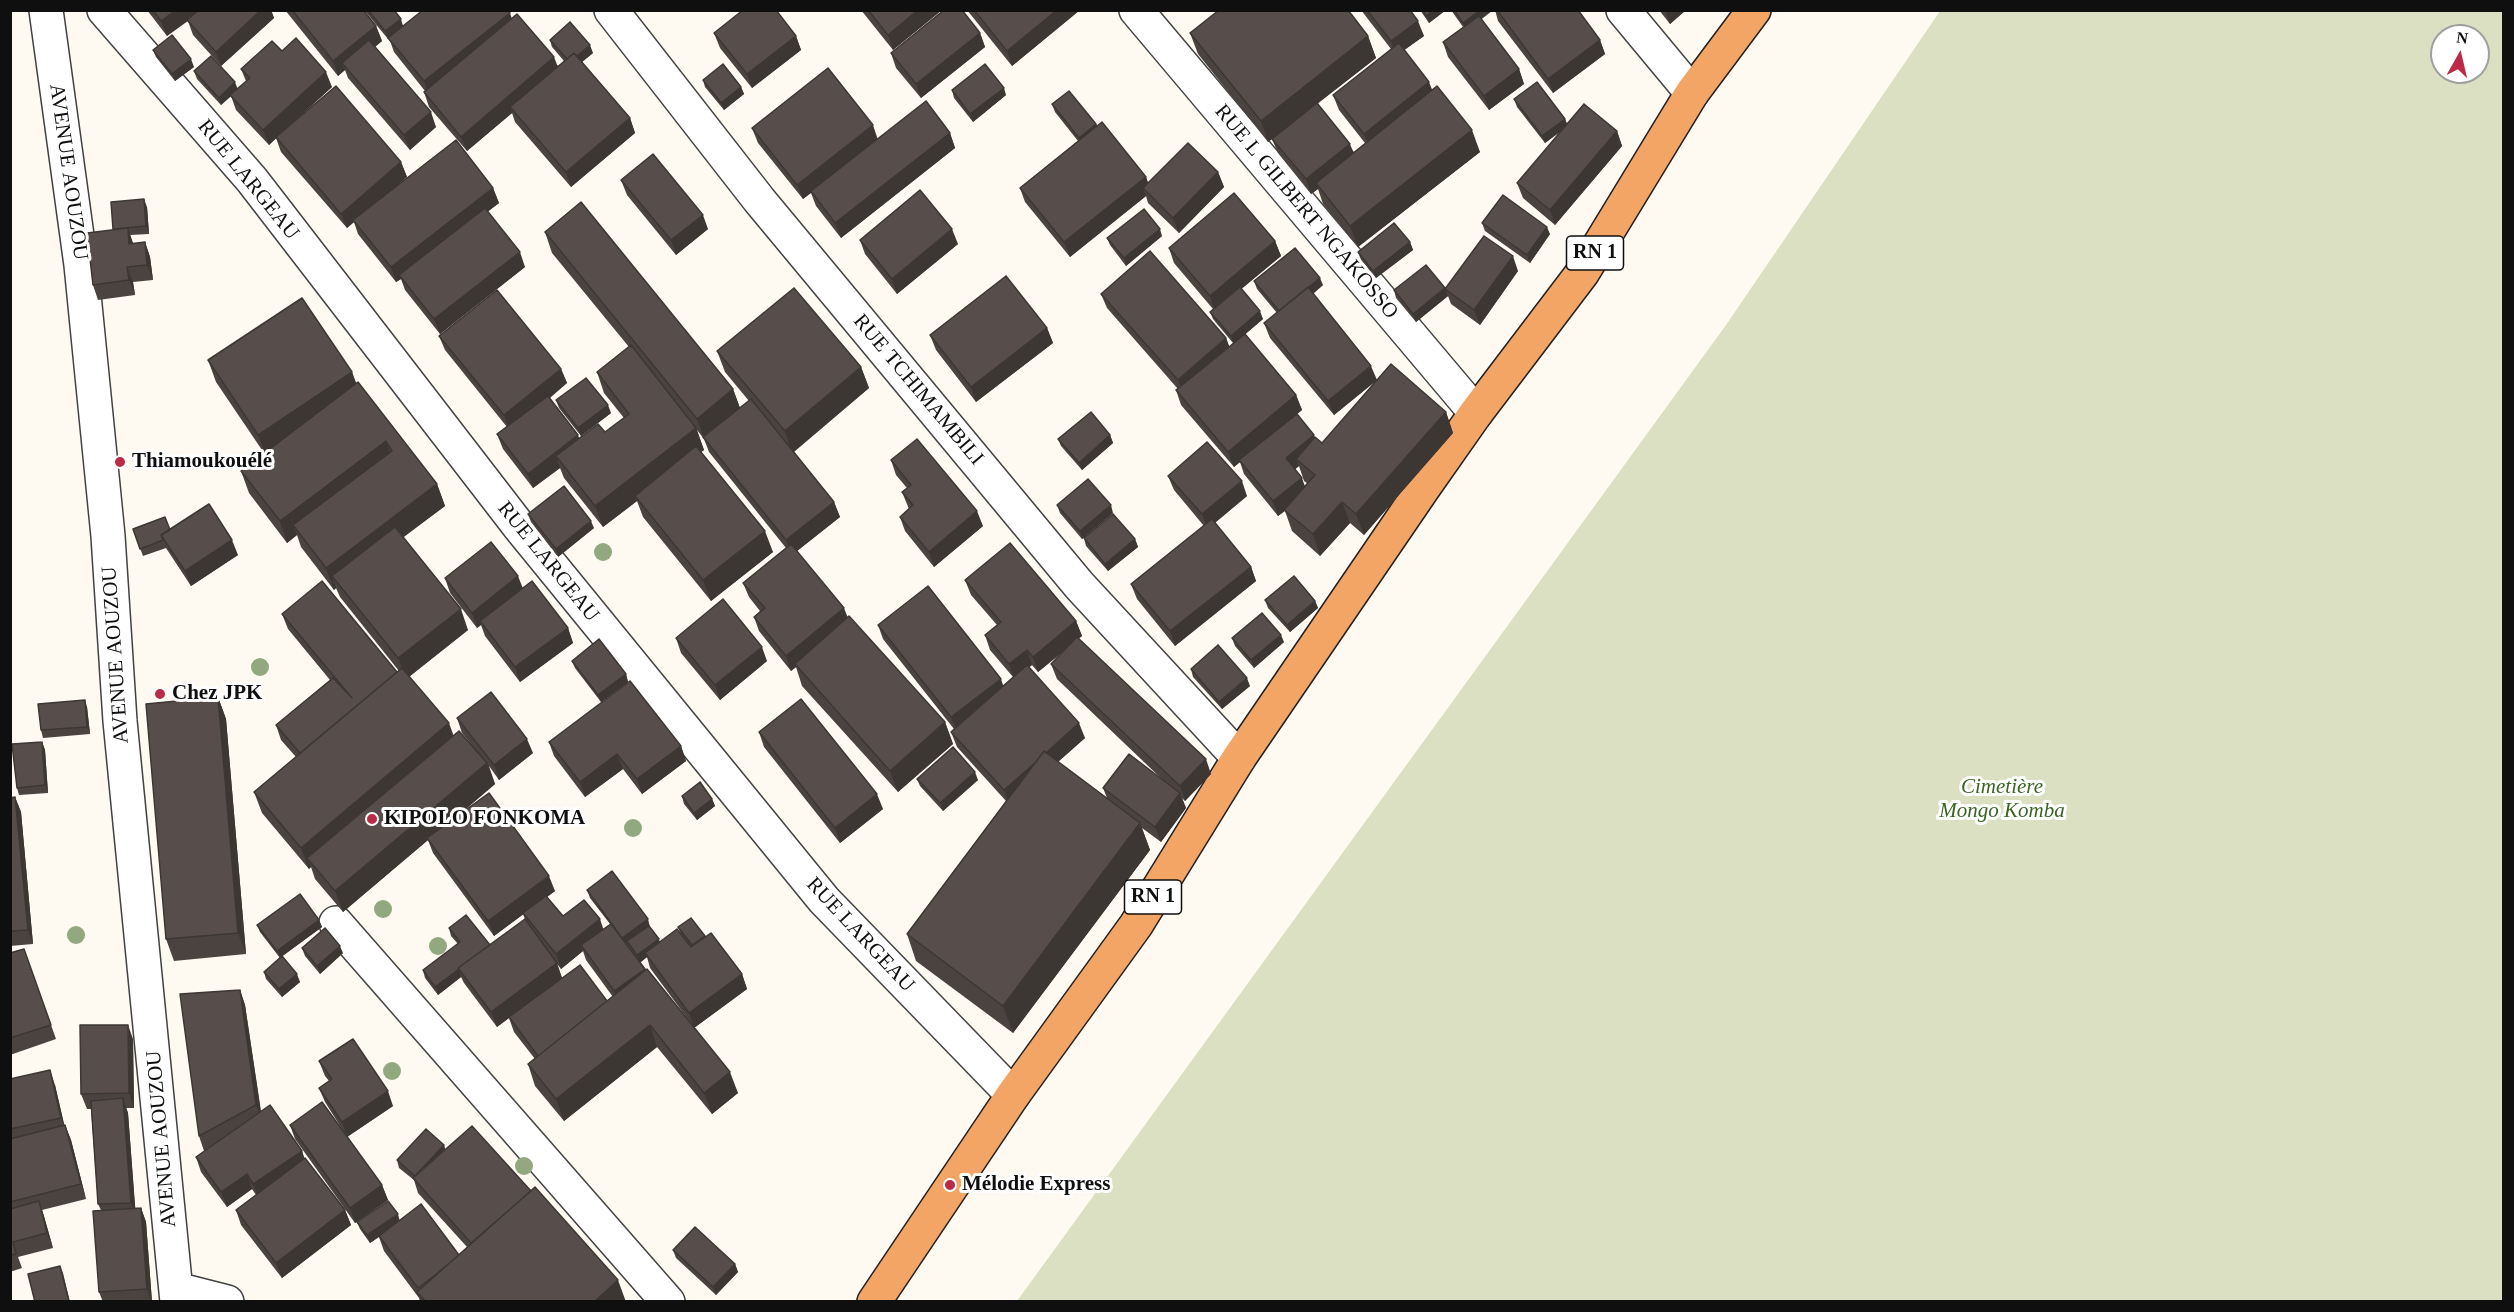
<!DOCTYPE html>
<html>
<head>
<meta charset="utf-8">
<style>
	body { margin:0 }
	#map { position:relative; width:2514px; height:1312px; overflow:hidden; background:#fefaf1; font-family:"Times New Roman",serif }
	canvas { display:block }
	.frame { position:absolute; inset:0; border:12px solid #0f0f0f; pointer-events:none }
	.north { position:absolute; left:2430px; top:24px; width:60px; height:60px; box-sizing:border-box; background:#fff; border:2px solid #9f9f9f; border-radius:50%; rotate:8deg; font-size:16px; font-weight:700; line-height:24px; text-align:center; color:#0f0f0f }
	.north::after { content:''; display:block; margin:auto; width:21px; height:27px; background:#bb2b47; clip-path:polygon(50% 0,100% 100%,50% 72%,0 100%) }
</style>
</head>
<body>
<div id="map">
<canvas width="2514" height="1312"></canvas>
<div class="frame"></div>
<div class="north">N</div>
</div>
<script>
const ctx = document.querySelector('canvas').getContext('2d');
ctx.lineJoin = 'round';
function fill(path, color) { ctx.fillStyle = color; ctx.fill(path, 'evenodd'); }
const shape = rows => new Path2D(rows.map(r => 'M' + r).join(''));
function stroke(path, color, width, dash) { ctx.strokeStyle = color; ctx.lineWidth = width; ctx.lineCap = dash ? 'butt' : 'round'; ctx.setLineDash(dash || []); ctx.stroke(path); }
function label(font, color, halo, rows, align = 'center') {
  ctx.font = font + ' "Times New Roman",serif'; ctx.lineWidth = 6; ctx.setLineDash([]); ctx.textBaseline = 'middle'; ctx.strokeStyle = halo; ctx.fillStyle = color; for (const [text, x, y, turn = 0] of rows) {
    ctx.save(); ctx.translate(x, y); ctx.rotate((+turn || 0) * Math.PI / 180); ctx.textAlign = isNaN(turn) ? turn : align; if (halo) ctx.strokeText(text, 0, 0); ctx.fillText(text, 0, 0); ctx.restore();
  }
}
fill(shape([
	[1940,11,2503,11,2503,1301,1017,1301,1726,325],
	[2442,36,2478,36,2478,72,2442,72]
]), '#dbe0c2');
const minor = shape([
	[46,10,81,265,108,536,120,721,177,1302],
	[104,10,252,180,518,525,824,900,1013,1095],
	[611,10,760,201,1079,585,1239,758],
	[1136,10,1476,413],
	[1623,10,1692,93],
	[336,923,668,1302],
	[176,1289,227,1302]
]);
const trunk = shape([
	[874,1302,1013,1095,1136,925,1239,758,1424,487,1476,413,1583,272,1692,93,1754,10]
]);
stroke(minor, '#424242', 36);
stroke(trunk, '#202020', 36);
stroke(minor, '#fff', 33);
stroke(trunk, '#f2a565', 33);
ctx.fillStyle = '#92a87f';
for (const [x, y] of [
	[603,552],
	[260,667],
	[633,828],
	[383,909],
	[76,935],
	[438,946],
	[392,1071],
	[524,1166]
]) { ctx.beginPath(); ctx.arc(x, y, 9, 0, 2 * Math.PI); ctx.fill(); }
fill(shape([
	[147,10,271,10,274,18,221,66,193,35,188,21,167,36],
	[285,10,363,10,376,26,382,41,375,47,436,127,410,150,348,78,345,70,338,76],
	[364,10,394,10,403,26,512,18,558,66,564,61,552,47,550,40,593,53,582,62,630,118,635,133,571,187,515,122,512,113,467,151,429,107,424,92,425,91,394,52,389,38,388,39],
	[861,10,942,10,893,50],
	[967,10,1080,10,1012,66],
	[1361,10,1410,10,1424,36,1404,50,1432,90,1480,152,1358,247,1323,204,1318,189,1311,194,1278,153,1272,139,1268,142,1198,54,1190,33,1368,36,1376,58,1317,104,1354,152,1365,143,1339,110,1333,95,1391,49],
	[1420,10,1446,10,1429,23],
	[1451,10,1492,10,1481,19,1519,69,1524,84,1489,110,1448,57,1443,42,1463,27],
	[1495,10,1578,10,1600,40,1605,54,1553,93,1498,21],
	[1659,10,1686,10,1670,24],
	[714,33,796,36,801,50,752,88,720,48],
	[980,33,985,47,921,98,896,68,891,53],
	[153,50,194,67,175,81,156,57],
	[282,51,332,87,291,124,401,162,407,177,395,187,493,188,499,203,487,212,525,267,440,334,405,290,401,279,396,282,358,234,354,222,347,228,281,152,276,138,269,145,236,110,231,96,221,105,197,79,194,71,238,89,246,81,241,69],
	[703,80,741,87,744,94,724,110,705,87],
	[952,90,1006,95,973,122,954,98],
	[1514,99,1565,119,1567,124,1617,131,1622,146,1555,225,1523,198,1517,183,1561,131,1545,143,1517,107],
	[1052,104,1096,124,1146,177,1148,183,1218,172,1224,187,1179,233,1148,203,1146,196,1070,257,1025,202,1020,188,1078,141,1055,112],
	[752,128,878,139,950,133,955,148,841,238,816,206,811,193,803,199,758,143],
	[621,180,708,229,676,255,627,195],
	[147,207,149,234,130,235,133,244,145,242,150,257,153,280,133,282,135,295,98,300,93,285,114,230,113,229],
	[1482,223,1550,234,1530,263,1485,231],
	[545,232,733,389,740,408,749,401,725,372,717,351,861,367,869,388,794,452,834,502,840,517,797,551,847,617,945,722,953,744,898,792,802,686,796,667,791,671,759,631,754,617,760,611,749,597,743,583,786,548,709,452,704,439,697,430,704,450,701,452,773,552,711,601,643,517,637,501,603,527,564,478,560,468,533,488,503,449,497,434,507,427,445,350,439,336,561,369,567,383,550,398,579,438,605,432,624,418,604,393,597,372,629,347,552,253],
	[1162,236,1126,266,1110,245,1107,238],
	[860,240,958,244,897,294,865,254],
	[1275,241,1281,256,1241,289,1263,319,1245,334,1296,395,1302,410,1297,414,1315,438,1322,443,1446,412,1453,433,1364,535,1350,523,1320,556,1292,531,1285,511,1278,516,1244,474,1240,462,1234,467,1181,405,1176,390,1178,389,1107,308,1101,294,1226,338,1229,347,1233,343,1213,319,1210,312,1213,309,1174,263,1169,248],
	[1299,466,1304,481,1307,483,1305,486,1295,469],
	[1410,242,1413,250,1376,278,1361,260,1358,252],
	[1518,271,1480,325,1451,304,1448,296,1416,322,1396,298,1394,290,1446,288],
	[1254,281,1323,285,1313,294,1377,380,1334,415,1270,338,1264,323,1277,313,1257,289],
	[1047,328,1053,343,976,402,936,350,930,335],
	[208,360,352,372,356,384,437,484,445,506,403,537,468,630,409,677,453,736,471,744,462,733,457,718,533,753,499,780,489,766,495,784,458,816,555,891,547,897,563,916,603,929,610,924,590,898,587,890,650,927,660,942,681,934,678,927,705,937,742,974,747,989,694,1028,738,1093,712,1114,657,1047,564,1121,535,1086,528,1064,535,1059,514,1032,509,1018,497,1027,464,983,461,977,438,995,425,978,423,970,458,944,451,936,449,928,490,945,526,922,523,914,494,936,433,853,428,840,343,912,315,879,311,867,309,869,262,813,254,792,296,757,281,740,276,725,330,680,288,629,282,614,397,672,399,671,340,597,336,588,334,590,301,547,297,535,287,543,249,493,241,471,264,453,216,382],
	[583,951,586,960,613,997,607,1001,562,978,557,964,561,969],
	[647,957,650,968,690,1022,645,971,640,962],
	[556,400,611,413,581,436,559,408],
	[1110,435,1113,443,1082,470,1061,446,1058,439],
	[891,460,983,526,934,567,905,531,900,517,909,509,902,492,907,488,896,475],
	[1168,476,1247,496,1215,523,1251,567,1256,581,1175,646,1137,599,1131,584,1204,526,1174,490],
	[1057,505,1113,513,1082,539,1060,513],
	[528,514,594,528,558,557,531,522],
	[133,529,170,530,238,555,191,586,166,548,143,556],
	[1084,538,1135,539,1138,547,1108,571,1086,546],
	[445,578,523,588,568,628,573,643,520,682,485,636,481,625,477,628,450,593],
	[965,580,1076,621,1082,636,1078,639,1211,774,1185,801,1182,798,1186,808,1161,842,1142,828,1150,850,1013,1033,916,961,907,934,1006,801,957,747,951,732,954,729,883,639,878,625,1003,686,1013,677,990,650,985,635,997,625,971,595],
	[1065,650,1051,664,1057,679,1166,783,1103,788,1107,798,1058,762,1085,738,1029,667,1032,665,1038,672],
	[1265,600,1315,601,1318,608,1290,632,1268,608],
	[676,638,767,661,720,700,681,653],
	[1232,638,1284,642,1254,668,1235,646],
	[572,661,626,674,628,682,601,702,575,668],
	[1191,669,1250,686,1222,709,1193,677],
	[218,697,226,719,246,954,174,961,166,939],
	[87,707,90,734,43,738,41,730],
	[759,732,883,809,840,843,764,747],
	[42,742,45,750,48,793,19,795,17,788],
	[549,742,681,746,686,761,642,794,623,769,585,797,554,756],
	[917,779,978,780,943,811,920,786],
	[682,796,712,799,715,806,697,820,684,804],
	[15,797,21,812,33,944,10,946,10,798],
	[319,920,322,927,282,956,300,982,282,997,266,979,264,972,280,958,260,932,257,925],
	[302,948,343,953,320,974,305,956],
	[24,949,56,1039,10,1055,10,953],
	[240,990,245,1005,261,1111,302,1151,304,1158,345,1210,351,1225,282,1278,241,1225,236,1210,256,1195,252,1189,227,1207,201,1172,196,1157,204,1151,199,1136],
	[133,1039,134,1108,126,1108,128,1113,135,1208,141,1208,146,1222,152,1302,103,1302,99,1292,101,1210,98,1204,91,1109,87,1109,81,1094],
	[319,1061,393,1106,347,1137,325,1102,319,1088,329,1081,325,1076],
	[10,1079,55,1085,64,1125,65,1125,71,1140,86,1199,42,1210,53,1248,18,1257,22,1268,10,1272],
	[290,1125,382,1185,388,1200,355,1223,295,1139],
	[444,1145,445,1149,626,1302,420,1302,419,1298,384,1251,379,1237,370,1243,360,1229,357,1222,400,1220,459,1255,467,1247,418,1193,414,1180,399,1168,397,1160],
	[673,1250,735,1264,738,1272,716,1295,676,1258]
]), '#4b4340');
fill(shape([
	[176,10,200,10,200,11,167,36,161,21],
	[261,10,271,10,274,18,221,66,216,52],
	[918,10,942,10,893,50,888,35],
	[1057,10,1080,10,1012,66,1007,51],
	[1433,10,1446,10,1429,23,1426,16],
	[1480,10,1492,11,1466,31,1463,23],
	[1665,10,1686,10,1670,24],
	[510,13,515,28,429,96,424,81],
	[401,19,403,26,388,39,385,31],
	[1418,21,1424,36,1396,56,1391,41],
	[376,26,382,41,347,69,342,63,345,70,338,76,333,61],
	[980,33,985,47,921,98,916,84],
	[796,36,801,50,752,88,747,74],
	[1368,36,1376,58,1268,142,1261,121],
	[1600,40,1605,54,1553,93,1548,79],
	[590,45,593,53,572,70,570,63],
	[554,57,560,72,510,107,512,113,467,151,461,137],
	[191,59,194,67,175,81,172,74],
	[1519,69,1524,84,1489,110,1484,96],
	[326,72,332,87,269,145,263,130],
	[235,82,238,90,221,105,219,98],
	[1429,82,1435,97,1370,148,1364,134],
	[741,87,744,94,724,110,721,103],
	[1004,88,1006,95,973,122,970,114],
	[431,112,436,127,410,150,404,135],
	[630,118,635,133,571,187,566,172],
	[1565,119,1568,126,1545,143,1542,136],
	[1096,124,1099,132,1082,145,1079,138],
	[873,125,878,140,803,199,797,185],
	[1472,130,1480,152,1358,247,1350,226],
	[1617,131,1622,146,1555,225,1550,210],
	[950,133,955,148,841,238,835,223],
	[1350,144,1356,159,1316,183,1318,189,1311,194,1306,179],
	[401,162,407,177,354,222,353,220,354,222,347,228,341,214],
	[1218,172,1224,187,1179,233,1173,218],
	[1146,177,1151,191,1143,188,1146,196,1070,257,1064,242],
	[493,188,499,203,402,278,399,275,401,279,396,282,391,267],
	[144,199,147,207,149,234,146,226],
	[703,215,708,229,676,255,671,240],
	[1547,227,1550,234,1530,263,1527,255],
	[128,228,133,243,134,259,129,244],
	[952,229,958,244,897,294,892,279],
	[1160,229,1162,236,1126,266,1124,258],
	[1275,241,1281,256,1215,311,1210,296],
	[145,242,150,257,153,280,147,265],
	[1410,242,1413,250,1376,278,1373,271],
	[520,252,525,267,440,334,434,319],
	[1513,256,1518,271,1480,325,1474,310],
	[127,267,133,282,135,295,129,280],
	[1320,278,1323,285,1282,319,1279,311],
	[1445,288,1448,296,1416,322,1413,314],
	[1260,311,1263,319,1234,344,1231,336],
	[1047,328,1053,343,976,402,971,387],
	[1226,338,1232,353,1184,395,1178,380],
	[1371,366,1377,380,1334,415,1328,401],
	[861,367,869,388,792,453,785,431],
	[561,369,567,383,509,430,504,415],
	[352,372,360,393,266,456,258,435],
	[733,389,741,411,704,438,697,419],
	[1296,395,1302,410,1240,461,1239,460,1240,462,1234,467,1228,452],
	[608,405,611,413,581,436,578,428],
	[1446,412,1453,433,1364,535,1356,514],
	[696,428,704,450,639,500,635,496,637,501,603,527,595,506],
	[578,435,583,450,556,456,560,468,533,488,528,474],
	[1110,435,1113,443,1082,470,1079,463],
	[1314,435,1319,450,1296,459,1299,466,1292,472,1286,458],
	[386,441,393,462,293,525,297,535,287,543,280,521],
	[1302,478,1307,493,1278,516,1273,501],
	[1242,481,1247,496,1207,529,1202,514],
	[437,484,445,506,340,585,332,576,336,588,334,590,326,568],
	[834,502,840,517,792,555,786,540],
	[1342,502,1350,523,1320,556,1313,534],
	[1111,505,1113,513,1082,539,1080,531],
	[977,511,983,526,934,567,929,552],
	[591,521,594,528,558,557,556,549],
	[765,531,773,552,711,601,703,580],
	[1135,539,1138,547,1108,571,1105,564],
	[232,540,238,555,191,586,185,571],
	[1251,567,1256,581,1175,646,1170,631],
	[518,576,524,591,480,621,481,625,477,628,472,613],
	[1315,601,1318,608,1290,632,1287,625],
	[844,608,850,623,795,664,796,667,791,671,786,656],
	[461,609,468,630,406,679,398,658],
	[1076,621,1082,636,1038,672,1033,657],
	[568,628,573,643,520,682,515,667],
	[1281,635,1284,642,1254,668,1251,660],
	[762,647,767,661,720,700,715,685],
	[1027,650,1032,665,1014,679,1009,664],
	[626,674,628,682,601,702,598,695],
	[1247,678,1250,686,1222,709,1219,702],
	[1001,679,1006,694,957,732,951,717],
	[218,697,226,719,246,954,238,933],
	[85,700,87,707,90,734,87,727],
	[945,722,953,744,898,792,890,771],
	[449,723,457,745,307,858,311,867,309,869,301,848],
	[1079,723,1085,738,1009,805,1004,790],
	[527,739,533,753,499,780,494,765],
	[42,742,45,750,48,793,45,785],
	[681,746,686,761,642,794,637,779],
	[617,754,623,769,585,797,580,782],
	[1206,759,1211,774,1185,801,1180,786],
	[487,763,495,784,429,840,427,838,428,840,343,912,335,891],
	[975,772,978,780,943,811,940,803],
	[1180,793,1186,808,1161,842,1155,827],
	[877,794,883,809,840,843,835,828],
	[15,797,21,812,33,944,28,930],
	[712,799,715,806,697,820,694,813],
	[1140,823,1150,850,1013,1033,1003,1006],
	[549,876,555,891,494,936,488,921],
	[600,919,605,934,581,945,583,951,561,969,556,954],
	[648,919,650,927,625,945,622,938],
	[319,920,322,927,280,958,277,951],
	[659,939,661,947,645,953,647,957,640,963,637,955],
	[340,946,343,953,320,974,317,966],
	[557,963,562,978,497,1027,491,1012],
	[645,969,650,984,620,1006,614,991],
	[459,970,461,977,438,995,435,987],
	[297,974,300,982,282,997,279,989],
	[742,974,747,989,694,1028,689,1013],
	[240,990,245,1005,262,1120,256,1105],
	[128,1025,133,1039,134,1108,129,1093],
	[650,1025,657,1047,564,1121,556,1099],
	[50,1070,55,1085,66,1132,61,1118],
	[730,1072,738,1093,712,1114,704,1093],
	[388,1091,393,1106,347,1137,342,1122],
	[123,1098,128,1113,136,1217,131,1203],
	[65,1125,71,1140,86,1199,81,1184],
	[444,1145,446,1153,415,1176],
	[302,1151,307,1166,259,1199,253,1184],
	[247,1174,252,1189,227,1207,221,1192],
	[382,1185,388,1200,355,1223,350,1208],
	[39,1201,44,1216,53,1248,47,1233],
	[141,1208,146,1222,152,1302,147,1289],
	[345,1210,351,1225,282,1278,276,1263],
	[398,1214,400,1222,370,1243,367,1235],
	[735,1264,738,1272,716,1295,713,1287],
	[60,1266,63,1273,70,1302,69,1302],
	[618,1280,626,1302,594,1302]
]), '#3d3734');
const building = shape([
	[153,10,176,10,161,21,153,10],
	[199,10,261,10,216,52,187,20,199,10],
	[292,10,363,10,376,26,333,61,292,10],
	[368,10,394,10,401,19,385,31,368,10],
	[423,10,508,10,510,13,424,81,388,38,423,10],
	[743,10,776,10,796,36,747,74,714,33,743,10],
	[868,10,918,10,888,35,868,10],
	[944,10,962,10,980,33,916,84,891,53,944,10],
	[974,10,1057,10,1007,51,974,10],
	[1219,10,1348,10,1368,36,1261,121,1190,33,1219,10],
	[1367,10,1410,10,1418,21,1391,41,1367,10],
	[1423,10,1433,10,1426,16,1423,10],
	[1454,10,1480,10,1463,23,1454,10],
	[1497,10,1578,10,1600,40,1548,79,1497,10],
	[517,14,554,57,461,137,424,92,517,14],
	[1479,16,1519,69,1484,96,1443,42,1479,16],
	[570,22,590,45,577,56,574,53,567,59,550,40,570,22],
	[172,35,191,59,172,74,153,50,172,35],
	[296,38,326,72,263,130,230,95,250,78,241,69,272,41,282,51,296,38],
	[369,40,431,112,404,135,342,63,369,40],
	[1399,43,1429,82,1364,134,1333,95,1399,43],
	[574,53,630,118,566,172,510,107,574,53],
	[211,56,235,82,219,98,194,71,211,56],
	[723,64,741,87,721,103,703,80,723,64],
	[985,64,1004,88,970,114,952,90,985,64],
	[828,68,873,125,797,185,752,128,828,68],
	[1537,82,1565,119,1542,136,1514,99,1537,82],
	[336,86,401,162,341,214,276,137,336,86],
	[1437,86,1472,130,1350,226,1316,183,1437,86],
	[1069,91,1096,124,1079,138,1052,104,1069,91],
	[926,101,950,133,835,223,811,191,926,101],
	[1317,103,1350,144,1306,179,1272,139,1317,103],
	[1584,104,1617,131,1550,210,1517,183,1584,104],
	[1102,122,1146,177,1064,242,1020,188,1102,122],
	[456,140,493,188,391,267,353,220,456,140],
	[1188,143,1218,172,1173,218,1143,188,1188,143],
	[653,154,703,215,671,240,621,180,653,154],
	[920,190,952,229,892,279,860,240,920,190],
	[1234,193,1275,241,1210,296,1169,248,1234,193],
	[1503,195,1547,227,1527,255,1482,223,1503,195],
	[144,199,146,226,113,229,111,202,144,199],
	[581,202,733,389,697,419,545,232,581,202],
	[485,208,520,252,434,319,399,275,485,208],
	[1144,209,1160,229,1124,258,1107,238,1144,209],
	[1394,223,1410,242,1373,271,1358,252,1394,223],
	[128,228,129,244,145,242,147,265,127,267,129,280,93,285,87,233,128,228],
	[1484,236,1513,256,1474,310,1445,289,1484,236],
	[1295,248,1320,278,1279,311,1254,281,1295,248],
	[1150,251,1226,338,1178,380,1101,294,1150,251],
	[1426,265,1445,288,1413,314,1394,290,1426,265],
	[1006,276,1047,328,971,387,930,335,1006,276],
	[1240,287,1260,311,1231,336,1210,312,1240,287],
	[1308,287,1371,366,1328,401,1264,323,1308,287],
	[794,288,861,367,785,431,717,351,794,288],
	[497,290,561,369,504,415,439,336,497,290],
	[302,298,352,372,258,435,208,360,302,298],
	[1245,334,1296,395,1228,452,1176,390,1245,334],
	[631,345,696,428,595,506,556,456,598,424,605,432,629,414,597,372,631,345],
	[1391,364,1446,412,1356,514,1342,502,1313,534,1284,510,1315,475,1296,459,1315,437,1322,443,1391,364],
	[586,378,608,405,578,428,556,400,586,378],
	[358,382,437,484,326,568,293,525,392,451,386,441,280,521,241,471,358,382],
	[548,396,578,435,528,474,497,434,548,396],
	[751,399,834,502,786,540,703,437,751,399],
	[1091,412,1110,435,1079,463,1058,439,1091,412],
	[1297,414,1314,435,1286,458,1302,478,1273,501,1239,460,1297,414],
	[917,439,977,511,929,552,900,517,913,505,902,492,911,485,891,460,917,439],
	[1207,442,1242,481,1202,514,1168,476,1207,442],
	[696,446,765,531,703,580,635,496,696,446],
	[1088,479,1111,505,1080,531,1057,505,1088,479],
	[564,486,591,521,556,549,528,514,564,486],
	[209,504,232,540,185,571,161,535,209,504],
	[1113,514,1135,539,1105,564,1084,538,1113,514],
	[165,517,170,530,161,535,163,540,140,549,133,529,165,517],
	[1212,519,1251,567,1170,631,1131,584,1212,519],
	[395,527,461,609,398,658,332,576,395,527],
	[491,542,518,576,472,613,445,578,491,542],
	[1010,543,1076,621,1033,657,1027,650,1009,664,985,635,1001,622,965,580,1010,543],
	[791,544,844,608,786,656,754,617,765,608,743,583,791,544],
	[1294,576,1315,601,1287,625,1265,600,1294,576],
	[322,581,397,672,300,753,276,725,333,678,352,698,282,614,322,581],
	[532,581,568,628,515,667,480,621,532,581],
	[928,586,1001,679,951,717,878,625,928,586],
	[723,599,762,647,715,685,676,638,723,599],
	[1262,613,1281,635,1251,660,1232,638,1262,613],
	[849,616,945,722,890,771,795,664,849,616],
	[1077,637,1206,759,1180,786,1051,664,1077,637],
	[599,639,626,674,598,695,572,661,599,639],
	[1218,645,1247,678,1219,702,1191,669,1218,645],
	[1027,665,1079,723,1046,753,1044,751,1036,762,1004,790,951,732,1027,665],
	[402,668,449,723,301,848,254,792,402,668],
	[630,681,681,746,637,779,617,754,580,782,549,742,630,681],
	[491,692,527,739,494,765,457,718,491,692],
	[218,697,238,933,166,939,146,704,218,697],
	[801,699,877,794,835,828,759,732,801,699],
	[85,700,87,727,41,730,38,704,85,700],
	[459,731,487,763,335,891,307,858,459,731],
	[42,742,45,785,17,788,12,744,42,742],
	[953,747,975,772,940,803,917,779,953,747],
	[1044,751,1140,823,1003,1006,907,934,1044,751],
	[1129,754,1180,793,1155,827,1103,788,1129,754],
	[700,782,712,799,694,813,682,796,700,782],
	[489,793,549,876,488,921,427,838,489,793],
	[15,797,28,930,10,931,10,798,15,797],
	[612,871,648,919,622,938,587,890,612,871],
	[300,894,319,920,277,951,257,925,300,894],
	[546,896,563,916,584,900,600,919,556,954,523,913,546,896],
	[466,915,490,945,458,968,459,969,435,987,423,970,460,942,449,928,466,915],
	[691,918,705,936,692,945,678,927,691,918],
	[525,919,557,963,491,1012,458,968,525,919],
	[611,924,645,969,614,991,581,945,611,924],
	[649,926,659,939,637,955,627,941,649,926],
	[325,928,340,946,317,966,302,948,325,928],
	[677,929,691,947,711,933,742,974,689,1013,645,953,677,929],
	[24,949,51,1025,10,1038,10,953,24,949],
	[282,956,297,974,279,989,264,972,282,956],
	[580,965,607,1001,538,1056,509,1017,580,965],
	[647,969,730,1072,704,1093,650,1025,556,1099,528,1064,647,969],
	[240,990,256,1105,199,1136,180,994,240,990],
	[80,1025,128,1025,129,1093,81,1094,80,1025],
	[353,1039,388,1091,342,1122,319,1088,332,1079,319,1061,353,1039],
	[50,1070,61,1118,10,1129,10,1079,50,1070],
	[123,1098,131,1203,98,1204,91,1101,123,1098],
	[322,1102,382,1185,350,1208,290,1125,322,1102],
	[270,1105,302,1151,253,1184,247,1174,221,1192,196,1157,270,1105],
	[65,1125,81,1184,10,1202,10,1139,65,1125],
	[472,1126,531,1191,471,1243,413,1178,472,1126],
	[426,1129,444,1145,415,1176,397,1160,426,1129],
	[305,1158,345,1210,276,1263,236,1210,305,1158],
	[535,1187,618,1280,594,1302,426,1302,417,1292,535,1187],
	[39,1201,47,1233,13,1242,16,1254,10,1255,10,1209,39,1201],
	[388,1201,398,1214,367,1235,357,1222,388,1201],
	[421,1204,459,1255,435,1275,418,1288,379,1236,421,1204],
	[141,1208,147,1289,99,1292,93,1211,141,1208],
	[695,1227,735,1264,713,1287,673,1250,695,1227],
	[60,1266,69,1302,35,1302,28,1274,60,1266]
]);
fill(building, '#574e4b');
stroke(building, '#3d3734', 1.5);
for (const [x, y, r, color] of [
	[120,462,6,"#bb2b47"],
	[160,694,6,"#bb2b47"],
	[372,819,6,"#bb2b47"],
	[950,1185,6,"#bb2b47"]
]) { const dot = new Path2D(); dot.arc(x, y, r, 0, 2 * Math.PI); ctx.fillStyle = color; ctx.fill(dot); stroke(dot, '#fff', 2); }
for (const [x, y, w] of [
	[1595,253,57],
	[1153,897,57]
]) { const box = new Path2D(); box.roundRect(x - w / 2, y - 17, w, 34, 4.5); ctx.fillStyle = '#fff'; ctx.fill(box); stroke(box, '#0f0f0f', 1.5); }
label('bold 20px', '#0f0f0f', null, [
	["RN 1",1595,253],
	["RN 1",1153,897]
]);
label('21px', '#0f0f0f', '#fff', [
	["AVENUE AOUZOU",68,172,82],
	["RUE LARGEAU",248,180,51],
	["RUE L GILBERT NGAKOSSO",1306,212,50],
	["RUE TCHIMAMBILI",918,390,50],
	["RUE LARGEAU",548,562,51],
	["AVENUE AOUZOU",116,655,-94],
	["RUE LARGEAU",860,935,47],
	["AVENUE AOUZOU",162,1139,-95]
]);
label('bold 21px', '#0f0f0f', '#fff', [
	["Thiamoukouélé",132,462],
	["Chez JPK",172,694],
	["KIPOLO FONKOMA",384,819],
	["Mélodie Express",962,1185]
], 'left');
label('italic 21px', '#396521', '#fff', [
	["Cimetière",2002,787],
	["Mongo Komba",2002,811]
]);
</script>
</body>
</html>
